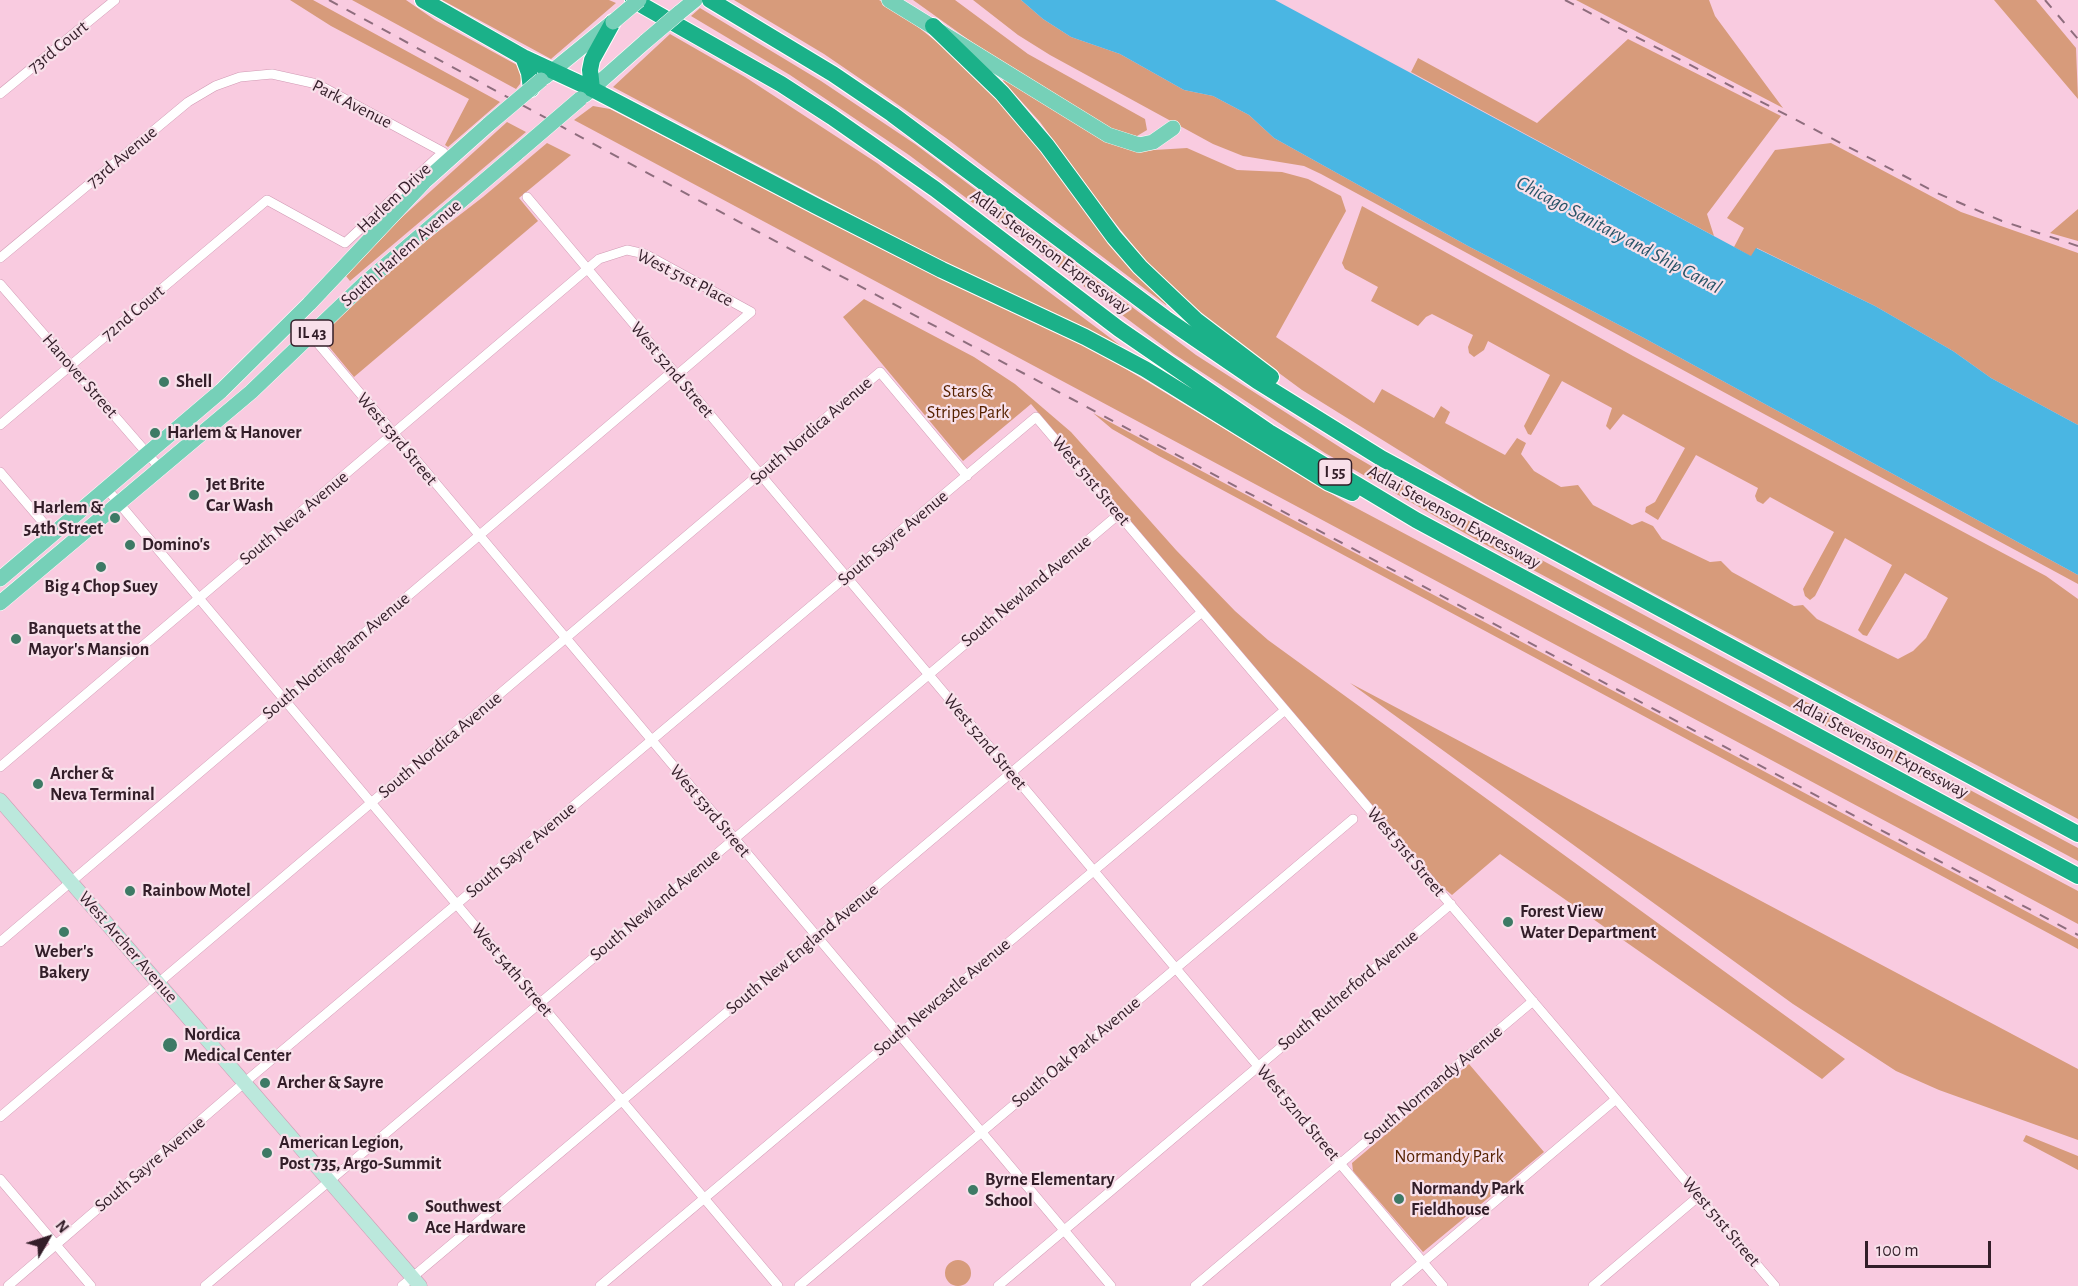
<!DOCTYPE html>
<html>
<head>
<meta charset="utf-8">
<style>
	body { margin:0 }
	#map { position:relative; width:2078px; height:1286px; overflow:hidden; background:#f9cbe0; font-family:"Alegreya Sans",sans-serif }
	canvas { display:block }
	.north { position:absolute; left:18px; top:1208px; width:60px; height:60px; -webkit-text-stroke:4px #f8e0ea; paint-order:stroke; rotate:51deg; font-size:16px; font-weight:700; line-height:24px; text-align:center; color:#331e29 }
	.north::after { content:''; display:block; margin:auto; width:21px; height:27px; background:#331e29; clip-path:polygon(50% 0,100% 100%,50% 72%,0 100%) }
	.scale { position:absolute; left:1865px; top:1241px; width:126px; height:27px; box-sizing:border-box; border:3px solid #331e29; border-top:0; padding-left:8px; font-size:18px; line-height:21px; white-space:nowrap; color:#331e29; -webkit-text-stroke:4px #f8e0ea; paint-order:stroke }
</style>
</head>
<body>
<div id="map">
<canvas width="2078" height="1286"></canvas>
<div class="north">N</div>
<div class="scale">100 m</div>
</div>
<script>
const ctx = document.querySelector('canvas').getContext('2d');
ctx.lineJoin = 'round';
function fill(path, color) { ctx.fillStyle = color; ctx.fill(path, 'evenodd'); }
const shape = rows => new Path2D(rows.map(r => 'M' + r).join(''));
function stroke(path, color, width, dash) { ctx.strokeStyle = color; ctx.lineWidth = width; ctx.lineCap = dash ? 'butt' : 'round'; ctx.setLineDash(dash || []); ctx.stroke(path); }
function label(font, color, halo, rows, align = 'center') {
  ctx.font = font + ' "Alegreya Sans",sans-serif'; ctx.lineWidth = 4.5; ctx.setLineDash([]); ctx.textBaseline = 'middle'; ctx.strokeStyle = halo; ctx.fillStyle = color; for (const [text, x, y, turn = 0] of rows) {
    ctx.save(); ctx.translate(x, y); ctx.rotate((+turn || 0) * Math.PI / 180); ctx.textAlign = isNaN(turn) ? turn : align; if (halo) ctx.strokeText(text, 0, 0); ctx.fillText(text, 0, 0); ctx.restore();
  }
}
fill(shape([
	[290,0,313,0,500,102,448,147,445,145,469,99,331,26],
	[352,0,406,0,435,20,517,65,522,73,520,84,516,89],
	[442,0,609,0,616,3,551,59],
	[734,0,879,0,908,19,967,66,996,93,1168,302,1166,305,946,138,884,95,824,54],
	[913,0,955,0,1028,54,1145,119,1147,130,1137,136,1109,131,983,50],
	[973,0,1021,0,1043,19,1071,37,1120,54,1184,90,1213,96,1249,115,1274,138,1468,246,1644,338,2078,575,2078,584,1321,174,1304,166,1243,156,1213,144,1050,55,1018,35],
	[1576,0,1709,0,1715,16,1783,108],
	[1994,0,2036,0,2076,48,2078,99],
	[700,8,821,81,915,144,1196,355,1349,453,1428,499,2078,848,2078,861,1475,539,1325,453,1174,354,909,155,790,75,691,16],
	[670,34,745,77,877,163,1125,349,919,250,613,87],
	[1628,39,1781,116,1707,214,1714,236,1411,72,1418,58,1537,123],
	[1006,77,1138,151,1187,148,1237,170,1282,172,1308,179,1341,196,1346,211,1276,337,1374,403,1382,389,1434,418,1441,406,1450,412,1445,423,1505,455,1517,438,1526,443,1521,454,1534,471,1561,487,1578,485,1593,505,1632,525,1642,521,1653,526,1662,539,1710,562,1721,561,1732,572,1794,606,1803,605,1817,619,1898,659,1913,651,1926,638,1948,598,1905,573,1867,636,1863,635,1858,630,1892,565,1845,538,1815,596,1810,600,1805,596,1803,589,1834,532,1770,497,1763,504,1757,501,1755,496,1758,488,1696,455,1658,520,1645,512,1646,507,1655,502,1685,448,1623,414,1610,430,1606,426,1612,408,1562,381,1531,435,1528,434,1524,426,1550,375,1488,341,1484,350,1474,357,1469,353,1468,347,1473,335,1432,314,1426,317,1418,326,1371,301,1378,287,1345,269,1342,263,1362,206,1633,356,2046,576,2078,599,2078,819,1484,503,1302,390,1218,328,1153,270,1107,213,1040,122,1003,81],
	[593,106,610,109,897,257,1085,344,1345,502,2078,891,2078,924,574,120],
	[507,122,526,132,350,281,346,276,400,219],
	[547,143,571,155,519,198,538,221,354,377,321,337,362,295,418,247,483,197],
	[1831,143,1961,212,2078,253,2078,425,1991,378,1953,351,1875,306,1757,248,1752,257,1734,247,1744,228,1727,218,1775,150],
	[2078,209,2078,241,2050,233],
	[864,299,974,357,1015,384,1071,432,1176,550,1235,611,1268,640,1845,1059,1822,1079,1500,854,1452,895,1440,885,1031,404,963,461,843,317],
	[1093,413,2078,939,2078,949,1159,456,1112,429],
	[1350,683,2078,1069,2078,1140,1939,1090,1896,1071,1793,1004],
	[1469,1064,1544,1152,1423,1252,1353,1171,1352,1163],
	[2026,1135,2078,1156,2078,1170,2023,1141],
	'945 1273a13 13 0 1 1 26 0a13 13 0 1 1-26 0Z'
]), '#d79b7b');
fill(shape([
	[1021,0,1275,0,1751,256,1756,248,1875,306,1953,351,1991,378,2078,425,2078,575,1644,338,1468,246,1274,138,1249,115,1213,96,1184,90,1120,54,1071,37,1043,19]
]), '#4ab6e3');
const street = shape([
	[0,94,115,0],
	[527,197,1443,1286],
	[0,258,188,102,215,86,240,77,272,74,317,84,443,152,345,243,267,200,0,425],
	[0,284,159,467],
	[311,335,1111,1286],
	[0,472,53,534],
	[107,489,778,1286],
	[0,767,599,259,627,250,645,254,751,312,677,375],
	[0,942,673,371],
	[0,1117,880,372,967,476],
	[0,1179,91,1286],
	[8,1286,245,1082,1036,417,1775,1286],
	[205,1286,1119,514],
	[402,1286,1202,612],
	[600,1286,1285,710],
	[799,1286,1353,819],
	[998,1286,1451,904],
	[1195,1286,1533,1001],
	[1395,1286,1616,1099],
	[1593,1286,1699,1196]
]);
const secondary = shape([
	[0,800,420,1286]
]);
const primary = shape([
	[889,0,1108,135,1139,145,1153,142,1173,128],
	[679,13,695,0],
	[545,77,610,24],
	[585,95,646,41],
	[0,579,221,391,309,304,424,182,489,124],
	[0,603,251,392,366,282,517,153]
]);
const highway = shape([
	[423,0,523,57,592,89,816,206,942,270,1085,337,1145,369,1329,483,1352,493],
	[633,0,781,84,832,117,935,189,1119,329,1269,432,1416,520,2078,876],
	[710,0,833,74,892,114,1165,318,1257,381,1381,458,2078,834],
	[933,26,1002,93,1047,146,1114,237,1140,267,1196,320,1271,377],
	[523,57,529,73,531,89],
	[592,89,590,70,592,60,613,22]
]);
stroke(street, '#d099b3', 10);
stroke(secondary, '#d099b3', 15);
stroke(primary, '#fff', 16);
stroke(highway, '#fff', 18);
stroke(street, '#fff', 9);
stroke(secondary, '#bbe8dc', 14);
stroke(primary, '#76d0b8', 15);
stroke(highway, '#1bb189', 16);
stroke(shape([
	[329,0,625,161,2078,935],
	[1565,0,1937,193,2002,221,2078,246],
	[2045,0,2078,39]
]), '#8e6d7d', 2, [10, 10]);
const primaryBridge = shape([
	[613,22,639,0],
	[646,41,679,13],
	[489,124,541,80],
	[517,153,580,99]
]);
stroke(primaryBridge, '#fff', 16, []);
stroke(primaryBridge, '#76d0b8', 15);
for (const [x, y, r, color] of [
	[164,382,6,"#3d7a65"],
	[155,433,6,"#3d7a65"],
	[194,495,6,"#3d7a65"],
	[115,518,6,"#3d7a65"],
	[130,545,6,"#3d7a65"],
	[101,567,6,"#3d7a65"],
	[16,639,6,"#3d7a65"],
	[38,784,6,"#3d7a65"],
	[130,891,6,"#3d7a65"],
	[1508,922,6,"#3d7a65"],
	[64,932,6,"#3d7a65"],
	[170,1045,8,"#3d7a65"],
	[265,1083,6,"#3d7a65"],
	[267,1153,6,"#3d7a65"],
	[973,1190,6,"#3d7a65"],
	[1399,1199,6,"#3d7a65"],
	[413,1217,6,"#3d7a65"]
]) { const dot = new Path2D(); dot.arc(x, y, r, 0, 2 * Math.PI); ctx.fillStyle = color; ctx.fill(dot); stroke(dot, '#f8e0ea', 2); }
for (const [x, y, w] of [
	[312,333,42],
	[1335,472,33]
]) { const box = new Path2D(); box.roundRect(x - w / 2, y - 13, w, 26, 4.5); ctx.fillStyle = '#f8e0ea'; ctx.fill(box); stroke(box, '#331e29', 1.5); }
label('bold 16px', '#331e29', null, [
	["IL 43",312,333],
	["I 55",1335,472]
]);
label('18px', '#331e29', '#f8e0ea', [
	["73rd Court",58,47,-39],
	["Park Avenue",352,104,27],
	["73rd Avenue",122,157,-40],
	["Harlem Drive",394,198,-43],
	["Adlai Stevenson Expressway",1050,252,37],
	["South Harlem Avenue",401,253,-41],
	["West 51st Place",685,278,27],
	["72nd Court",133,313,-40],
	["West 52nd Street",672,370,50],
	["Hanover Street",80,376,49],
	["South Nordica Avenue",811,431,-41],
	["West 53rd Street",397,439,50],
	["West 51st Street",1091,481,50],
	["Adlai Stevenson Expressway",1454,517,29],
	["South Neva Avenue",294,518,-40],
	["South Sayre Avenue",893,538,-40],
	["South Newland Avenue",1026,591,-40],
	["South Nottingham Avenue",336,656,-40],
	["West 52nd Street",985,742,50],
	["South Nordica Avenue",440,745,-40],
	["Adlai Stevenson Expressway",1881,748,28],
	["West 53rd Street",710,811,50],
	["South Sayre Avenue",521,850,-40],
	["West 51st Street",1406,852,50],
	["South Newland Avenue",655,905,-40],
	["West Archer Avenue",128,947,49],
	["South New England Avenue",802,949,-40],
	["West 54th Street",512,970,50],
	["South Rutherford Avenue",1348,990,-40],
	["South Newcastle Avenue",942,997,-40],
	["South Oak Park Avenue",1076,1052,-40],
	["South Normandy Avenue",1433,1085,-40],
	["West 52nd Street",1298,1113,50],
	["South Sayre Avenue",150,1164,-40],
	["West 51st Street",1721,1222,50]
]);
label('bold 18px', '#331e29', '#f8e0ea', [
	["Shell",176,382],
	["Harlem & Hanover",167,433],
	["Jet Brite",206,485],
	["Car Wash",206,506],
	["Harlem &",103,508,"right"],
	["54th Street",103,529,"right"],
	["Domino's",142,545],
	["Big 4 Chop Suey",101,587,"center"],
	["Banquets at the",28,629],
	["Mayor's Mansion",28,650],
	["Archer &",50,774],
	["Neva Terminal",50,795],
	["Rainbow Motel",142,891],
	["Forest View",1520,912],
	["Water Department",1520,933],
	["Weber's",64,952,"center"],
	["Bakery",64,973,"center"],
	["Nordica",184,1035],
	["Medical Center",184,1056],
	["Archer & Sayre",277,1083],
	["American Legion,",279,1143],
	["Post 735, Argo-Summit",279,1164],
	["Byrne Elementary",985,1180],
	["School",985,1201],
	["Normandy Park",1411,1189],
	["Fieldhouse",1411,1210],
	["Southwest",425,1207],
	["Ace Hardware",425,1228]
], 'left');
label('18px', '#562200', '#f8e0ea', [
	["Stars &",968,392],
	["Stripes Park",968,413],
	["Normandy Park",1449,1157]
]);
label('italic 20px', '#285468', '#f8e0ea', [
	["Chicago Sanitary and Ship Canal",1619,235,28]
]);
</script>
</body>
</html>
